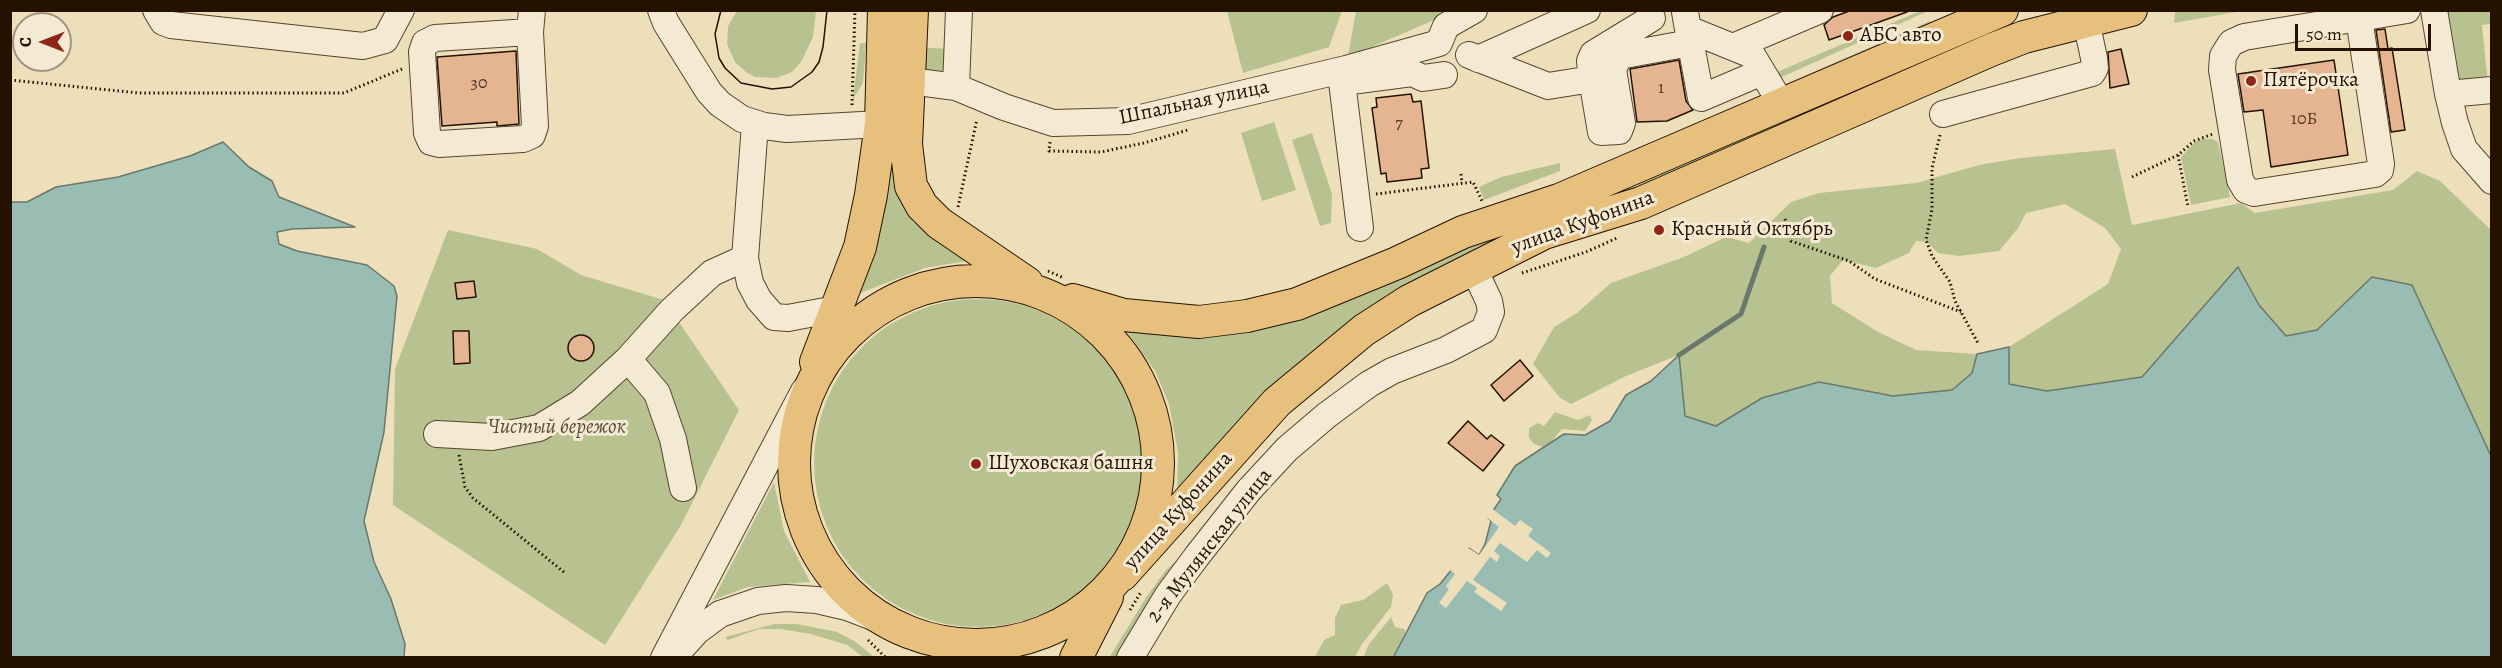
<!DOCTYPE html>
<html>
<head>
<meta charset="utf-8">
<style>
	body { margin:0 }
	#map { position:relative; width:2502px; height:668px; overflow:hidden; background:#eedfbb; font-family:Alegreya,serif }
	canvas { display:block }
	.frame { position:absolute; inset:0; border:12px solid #241100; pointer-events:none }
	.north { position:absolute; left:12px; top:12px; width:60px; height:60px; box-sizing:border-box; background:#f4ead3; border:2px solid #a1937f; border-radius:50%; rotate:270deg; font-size:16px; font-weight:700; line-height:24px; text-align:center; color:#241100 }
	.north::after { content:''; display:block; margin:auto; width:21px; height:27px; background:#8f2418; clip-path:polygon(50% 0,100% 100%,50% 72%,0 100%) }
	.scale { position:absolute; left:2295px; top:24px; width:136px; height:27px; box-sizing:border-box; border:3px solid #241100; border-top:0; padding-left:8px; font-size:18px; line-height:21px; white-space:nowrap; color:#241100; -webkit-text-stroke:4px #f4ead3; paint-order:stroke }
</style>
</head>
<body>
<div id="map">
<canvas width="2502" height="668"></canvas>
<div class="frame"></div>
<div class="north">С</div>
<div class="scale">50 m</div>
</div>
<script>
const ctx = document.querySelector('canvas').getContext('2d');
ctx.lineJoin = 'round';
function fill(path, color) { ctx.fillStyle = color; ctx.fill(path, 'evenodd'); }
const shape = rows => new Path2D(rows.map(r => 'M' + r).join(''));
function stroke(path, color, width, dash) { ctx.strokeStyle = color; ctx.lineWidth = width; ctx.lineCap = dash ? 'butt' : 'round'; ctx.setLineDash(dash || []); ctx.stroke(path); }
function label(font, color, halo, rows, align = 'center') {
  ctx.font = font + ' Alegreya,serif'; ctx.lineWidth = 6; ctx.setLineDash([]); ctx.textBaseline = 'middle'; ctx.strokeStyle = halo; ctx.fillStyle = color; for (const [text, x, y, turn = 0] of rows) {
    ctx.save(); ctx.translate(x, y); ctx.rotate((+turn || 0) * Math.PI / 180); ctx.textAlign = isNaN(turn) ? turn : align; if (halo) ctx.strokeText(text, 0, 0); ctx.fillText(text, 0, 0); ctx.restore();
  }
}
fill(shape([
	[737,11,816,11,813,37,801,62,792,72,776,78,755,77,746,72,735,62,727,44,728,26],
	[1227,11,1227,10,1342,11,1329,47,1243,73],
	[1356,11,1440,11,1439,18,1348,57],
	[1920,11,1926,12,1773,81,1770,75],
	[2184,11,2184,10,2242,11,2174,23,2175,12],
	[2444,11,2491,11,2491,24,2482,25,2488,85,2455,88],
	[1930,21,1932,26,1807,85,1779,87],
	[860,43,866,43,863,83,853,99],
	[919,47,948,49,945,68,940,72,926,71,919,64],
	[1938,52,1941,61,1574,221,1570,212],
	[1274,122,1296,190,1262,201,1241,133],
	[1312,133,1332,194,1331,223,1320,226,1292,140],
	[2202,139,2213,139,2218,142,2230,197,2191,205,2181,157,2195,142],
	[2115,149,2132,225,2241,203,2255,213,2393,190,2417,171,2440,181,2491,230,2491,456,2412,285,2372,277,2317,330,2286,336,2259,305,2238,267,2142,377,2047,391,2009,384,2009,347,2108,284,2121,249,2105,228,2065,204,2026,213,2018,228,1999,251,1959,256,1938,253,1927,242,1916,241,1909,253,1876,268,1843,260,1830,276,1832,303,1878,332,1916,350,1977,354,1972,373,1952,390,1893,396,1819,382,1762,398,1716,426,1685,416,1679,355,1626,376,1571,404,1560,398,1533,364,1554,327,1577,313,1611,283,1684,257,1726,237,1749,243,1791,202,1819,193,1916,183,1979,165,2020,158],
	[891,152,895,191,913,222,966,261,925,268,860,293],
	[1560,163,1560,171,1484,200,1479,187,1501,177],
	[1557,206,1259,399,1177,488,1178,453,1169,404,1155,371,1126,330,1169,335],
	[448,230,537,249,581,275,664,300,739,410,681,525,605,645,393,505,395,369],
	'814 463a164 164 0 1 1 328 0a164 164 0 1 1-328 0Z',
	[1555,412,1578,420,1590,415,1592,420,1585,431,1562,429,1546,448,1534,444,1529,438,1529,428,1538,423,1544,426],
	[774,482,784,531,810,582,748,587,713,600],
	[1179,558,1126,657,1109,658,1147,596,1166,570],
	[1387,583,1393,594,1391,607,1362,644,1355,657,1315,657,1324,640,1335,635,1335,618,1341,605,1363,600],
	[1391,617,1395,627,1405,629,1405,637,1397,652,1393,657,1363,658,1369,644],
	[774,624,797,624,837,632,856,642,874,657,863,657,847,645,811,634,780,629,759,629,728,640,725,637]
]), '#b8c291');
const water = shape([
	[223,142,249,167,272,181,279,197,355,227,292,229,277,232,279,244,297,251,367,265,394,286,397,296,384,432,364,521,374,562,391,599,405,644,404,657,11,657,11,202,27,202,56,187,118,177,190,156,223,142],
	[2238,267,2259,305,2286,336,2317,330,2372,277,2412,285,2491,456,2491,657,1393,658,1427,593,1440,584,1469,548,1479,555,1485,544,1491,521,1488,518,1501,499,1497,495,1515,466,1564,434,1585,435,1610,421,1626,395,1651,381,1679,355,1685,416,1716,426,1762,398,1819,382,1893,396,1952,390,1972,373,1977,354,2009,347,2009,384,2047,391,2142,377,2238,267]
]);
fill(water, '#99bcb3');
stroke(water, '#6a786b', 1.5);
fill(shape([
	[1491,508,1515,526,1520,520,1533,529,1528,536,1551,553,1547,558,1537,550,1527,562,1500,543,1494,551,1500,556,1497,562,1490,557,1473,580,1507,603,1501,611,1474,592,1477,588,1467,581,1446,608,1439,603,1449,589,1446,586,1455,574,1450,570,1467,547,1479,555,1499,527,1486,517]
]), '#eedfbb');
stroke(shape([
	[1679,355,1741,314,1764,247]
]), '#6a786b', 5);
const building = shape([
	[1852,10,1907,10,1907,12,1829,40,1824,25,1833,17,1852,10],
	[2385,29,2388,49,2392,48,2405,130,2391,132,2376,30,2385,29],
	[2121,49,2129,84,2110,88,2108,52,2121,49],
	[516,51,519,124,497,126,497,122,442,126,437,57,516,51],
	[1679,60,1686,101,1693,110,1667,121,1637,122,1630,69,1679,60],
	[2334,60,2348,155,2271,167,2263,110,2244,112,2238,74,2334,60],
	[1411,94,1413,102,1421,101,1429,168,1421,169,1422,178,1387,182,1386,173,1381,174,1372,108,1377,107,1376,98,1411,94],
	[474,281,476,297,457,299,455,283,474,281],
	[453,331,469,331,470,363,454,364,453,331],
	'568 348a13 13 0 1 1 26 0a13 13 0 1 1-26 0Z',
	[1520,360,1533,376,1504,401,1491,385,1520,360],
	[1468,421,1487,439,1491,435,1504,445,1483,471,1448,443,1468,421]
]);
fill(building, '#e5b591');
stroke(building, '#241100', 1.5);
const minor = shape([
	[156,10,163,22,171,25,363,46,385,40,401,10],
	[661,10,666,23,709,92,720,104,742,119,764,126,787,129,881,124],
	[2434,10,2448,94,2455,123,2464,149,2492,181],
	[1685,12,1688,29,1752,55,1782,105],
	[2359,18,2381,164,2380,170,2375,174,2254,193,2246,190,2240,180,2222,70,2223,56,2231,43,2244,37,2359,18,2407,10],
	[1688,29,1701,98,1762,72],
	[530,32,435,38,425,43,422,52,427,133,431,142,439,144,523,139,532,135,535,126,530,32,532,10],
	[1733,47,1820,10],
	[1469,55,1548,86,1592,79,1590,61,1593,54,1652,18],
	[1478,59,1587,10],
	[1346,69,1342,82,1360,228],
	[1592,79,1601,132,1619,131,1622,123,1613,70,1619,56,1690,43],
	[910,81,956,87,1004,107,1053,123,1128,121,1346,69,1439,43,1446,26,1474,10],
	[1351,81,1412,73,1423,78,1444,75],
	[956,87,959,10],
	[2448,94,2492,90],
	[1943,114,2092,73,2095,68,2094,58,2086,21],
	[745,258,750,283,759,300,774,317,788,318,836,309],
	[628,359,657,393,673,439,683,488],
	[437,434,492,437,539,428,580,403,628,359,672,310,712,273,745,258,755,124],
	[677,653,697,631,720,614,758,601,786,598,817,600,847,607,883,621],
	[664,658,804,391],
	[1130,658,1168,595,1197,556,1249,490,1287,449,1327,415,1369,384,1392,371,1446,350,1484,330,1491,312,1489,301,1473,267]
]);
const major = shape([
	[912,10,906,144,911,186,922,206,939,223,1027,283],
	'794 463a182 182 0 1 1 364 0a182 182 0 1 1-364 0Z',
	[1073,300,1124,315,1199,322,1247,316,1297,304,1397,263,1463,232,1559,200,2002,10],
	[816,362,860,247,871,195,881,124,884,10],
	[1122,575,1277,402,1364,330,1409,301,1544,233,1641,203,1991,50,2024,37,2131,10],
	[1076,658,1107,597]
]);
stroke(minor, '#56442f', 28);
stroke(major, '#241100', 34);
stroke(shape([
	[10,80,139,93,344,93,402,69],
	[852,105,855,10],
	[1940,135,1932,168,1932,209,1926,240,1932,256,1950,282,1955,301,1979,345],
	[1050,142,1049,151,1101,152,1144,143,1188,130],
	[2178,155,2188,207],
	[1461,174,1462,183],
	[2132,177,2178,155,2194,141,2213,134],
	[1376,194,1473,182,1482,201],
	[958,207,977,119],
	[1785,219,1791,241,1849,261,1875,279,1961,312],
	[1048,271,1064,278],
	[1522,273,1586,252,1617,238],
	[459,455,465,487,473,498,565,573],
	[1130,610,1141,592],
	[868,640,886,658]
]), '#241100', 3, [1.5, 3]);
stroke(minor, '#f4ead3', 26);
stroke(major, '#e7c07e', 32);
stroke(shape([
	[721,10,715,34,719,58,725,68,741,83,772,89,791,87,812,72,819,62,823,47,827,10]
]), '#241100', 1.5);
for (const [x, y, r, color] of [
	[1848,36,6,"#8f2418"],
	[2251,81,6,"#8f2418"],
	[1659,230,6,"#8f2418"],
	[976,464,6,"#8f2418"]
]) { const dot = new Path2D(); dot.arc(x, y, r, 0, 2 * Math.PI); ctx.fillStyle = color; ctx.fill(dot); stroke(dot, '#f4ead3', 2); }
label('18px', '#543a24', null, [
	["30",479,84],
	["1",1661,89],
	["10Б",2304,120],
	["7",1399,124]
]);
label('21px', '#241100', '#f4ead3', [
	["АБС авто",1860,36],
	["Пятёрочка",2263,81],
	["Красный Октябрь",1671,230],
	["Шуховская башня",988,464]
], 'left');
label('21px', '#241100', '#f4ead3', [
	["Шпальная улица",1194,103,-12],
	["улица Куфонина",1583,223,-20],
	["улица Куфонина",1179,511,-48],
	["2-я Мулянская улица",1210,546,-52]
]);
label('italic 21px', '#584f33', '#f4ead3', [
	["Чистый бережок",557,428]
]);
</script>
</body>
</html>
